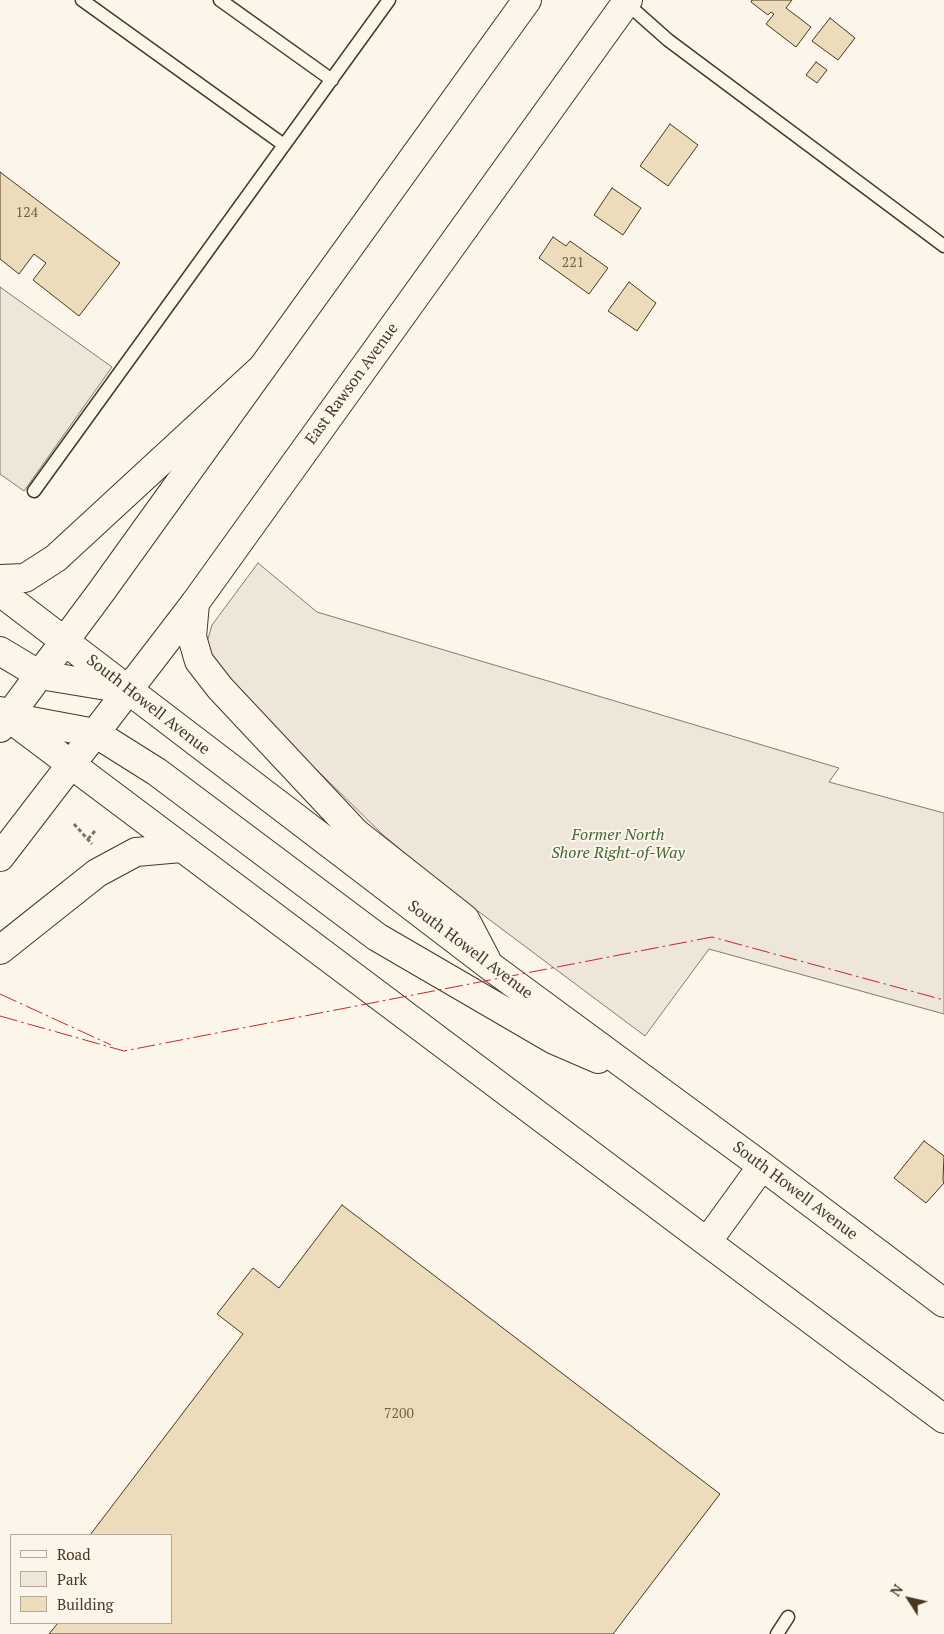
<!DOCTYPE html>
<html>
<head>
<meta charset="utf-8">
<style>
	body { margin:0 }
	#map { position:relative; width:944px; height:1634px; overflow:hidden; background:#fbf6e9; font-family:"PT Serif",serif }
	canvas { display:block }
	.legend { position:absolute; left:10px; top:1534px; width:162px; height:90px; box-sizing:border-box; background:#fbf6e9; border:1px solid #b4a999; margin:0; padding:6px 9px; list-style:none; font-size:15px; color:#4a3520 }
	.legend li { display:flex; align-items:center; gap:10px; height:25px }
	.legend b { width:25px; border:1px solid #b4a999 }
	.north { position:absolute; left:884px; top:1574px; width:50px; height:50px; -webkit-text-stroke:4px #fbf6e9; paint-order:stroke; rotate:305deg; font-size:14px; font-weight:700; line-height:20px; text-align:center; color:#4a3520 }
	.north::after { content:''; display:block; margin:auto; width:18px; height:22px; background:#4a3520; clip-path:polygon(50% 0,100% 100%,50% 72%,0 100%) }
</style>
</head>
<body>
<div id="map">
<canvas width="944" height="1634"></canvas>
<ul class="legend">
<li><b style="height:6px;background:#fbf6e9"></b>Road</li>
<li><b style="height:14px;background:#ede6d9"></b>Park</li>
<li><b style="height:14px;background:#ecdcbc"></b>Building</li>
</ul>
<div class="north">N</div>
</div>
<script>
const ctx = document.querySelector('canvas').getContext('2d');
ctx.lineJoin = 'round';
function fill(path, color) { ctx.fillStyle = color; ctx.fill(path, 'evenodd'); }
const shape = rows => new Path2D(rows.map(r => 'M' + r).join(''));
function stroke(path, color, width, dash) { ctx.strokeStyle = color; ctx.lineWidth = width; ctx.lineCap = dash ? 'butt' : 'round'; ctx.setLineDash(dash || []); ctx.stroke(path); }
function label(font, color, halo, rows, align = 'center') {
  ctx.font = font + ' "PT Serif",serif'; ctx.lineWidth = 4; ctx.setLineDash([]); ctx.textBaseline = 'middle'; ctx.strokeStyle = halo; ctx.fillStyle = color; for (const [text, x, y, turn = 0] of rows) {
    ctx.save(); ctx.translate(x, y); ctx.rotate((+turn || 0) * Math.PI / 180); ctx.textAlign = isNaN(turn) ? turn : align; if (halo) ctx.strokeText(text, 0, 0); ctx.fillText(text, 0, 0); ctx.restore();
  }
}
const green = shape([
	[258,563,317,612,839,768,829,782,944,813,944,1014,709,949,645,1036,443,885,382,834,253,707,213,661,207,642,212,625,258,563]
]);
fill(green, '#ede6d9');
stroke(green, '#887966', 1);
const parking = shape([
	[0,287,112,367,24,491,0,474,0,287]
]);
fill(parking, '#ede7d9');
stroke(parking, '#887966', 1);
const building = shape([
	[752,0,792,0,786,8,811,27,796,47,766,24,774,14,771,12,768,15,751,2,752,0],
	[830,18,855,38,838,60,812,41,830,18],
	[816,62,827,70,817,83,806,75,816,62],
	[670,124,698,145,668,186,640,166,670,124],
	[0,172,120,263,79,316,33,280,46,263,34,254,19,274,0,259,0,172],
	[612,188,641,208,623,235,594,215,612,188],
	[553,237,566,246,570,241,608,268,589,294,539,258,553,237],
	[629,282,656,303,637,331,608,311,629,282],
	[924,1141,944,1156,943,1180,944,1183,926,1203,894,1178,924,1141],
	[342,1205,720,1494,613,1634,49,1634,58,1623,171,1623,171,1535,90,1535,243,1334,217,1314,253,1268,279,1288,342,1205]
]);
fill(building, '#ecdcbc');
stroke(building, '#4a3520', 1);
const service = shape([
	[82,0,284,145],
	[220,0,332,80],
	[624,1,668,40,944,246],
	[34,491,389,0],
	[777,1634,788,1617]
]);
const secondary = shape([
	[0,728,101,592,527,0],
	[0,857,195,603,628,0]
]);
const primary = shape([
	[0,579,25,578,56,558,262,368],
	[0,592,490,966,762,1166,944,1303],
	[195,603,192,637,199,661,220,688,356,833,465,919,486,959],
	[0,651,40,675,125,689],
	[0,711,707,1242,944,1419],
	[15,718,95,733,157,772,377,937,554,1040,598,1059],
	[0,950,97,873,136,852,181,848],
	[707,1242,762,1166]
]);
stroke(service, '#4a3520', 15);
stroke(secondary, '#4a3520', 30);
stroke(primary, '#4a3520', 30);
stroke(shape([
	[74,824,92,844],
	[88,839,95,831]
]), '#7f6f5c', 3, [4, 2.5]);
stroke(service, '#fbf6e9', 12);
stroke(secondary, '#fbf6e9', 28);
stroke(primary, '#fbf6e9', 28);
stroke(shape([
	[0,994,111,1045],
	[0,1016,124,1051,712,937,944,1000]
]), '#c62828', 1, [18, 4, 2.5, 4]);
label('14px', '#725f47', null, [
	["124",27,213],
	["221",573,263],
	["7200",399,1414]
]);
label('16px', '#4a3520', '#fbf6e9', [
	["East Rawson Avenue",352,384,-54],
	["South Howell Avenue",148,705,38],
	["South Howell Avenue",470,950,37],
	["South Howell Avenue",795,1191,37]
]);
label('italic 16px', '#436837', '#fbf6e9', [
	["Former North",618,835],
	["Shore Right-of-Way",618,853]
]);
</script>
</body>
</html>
